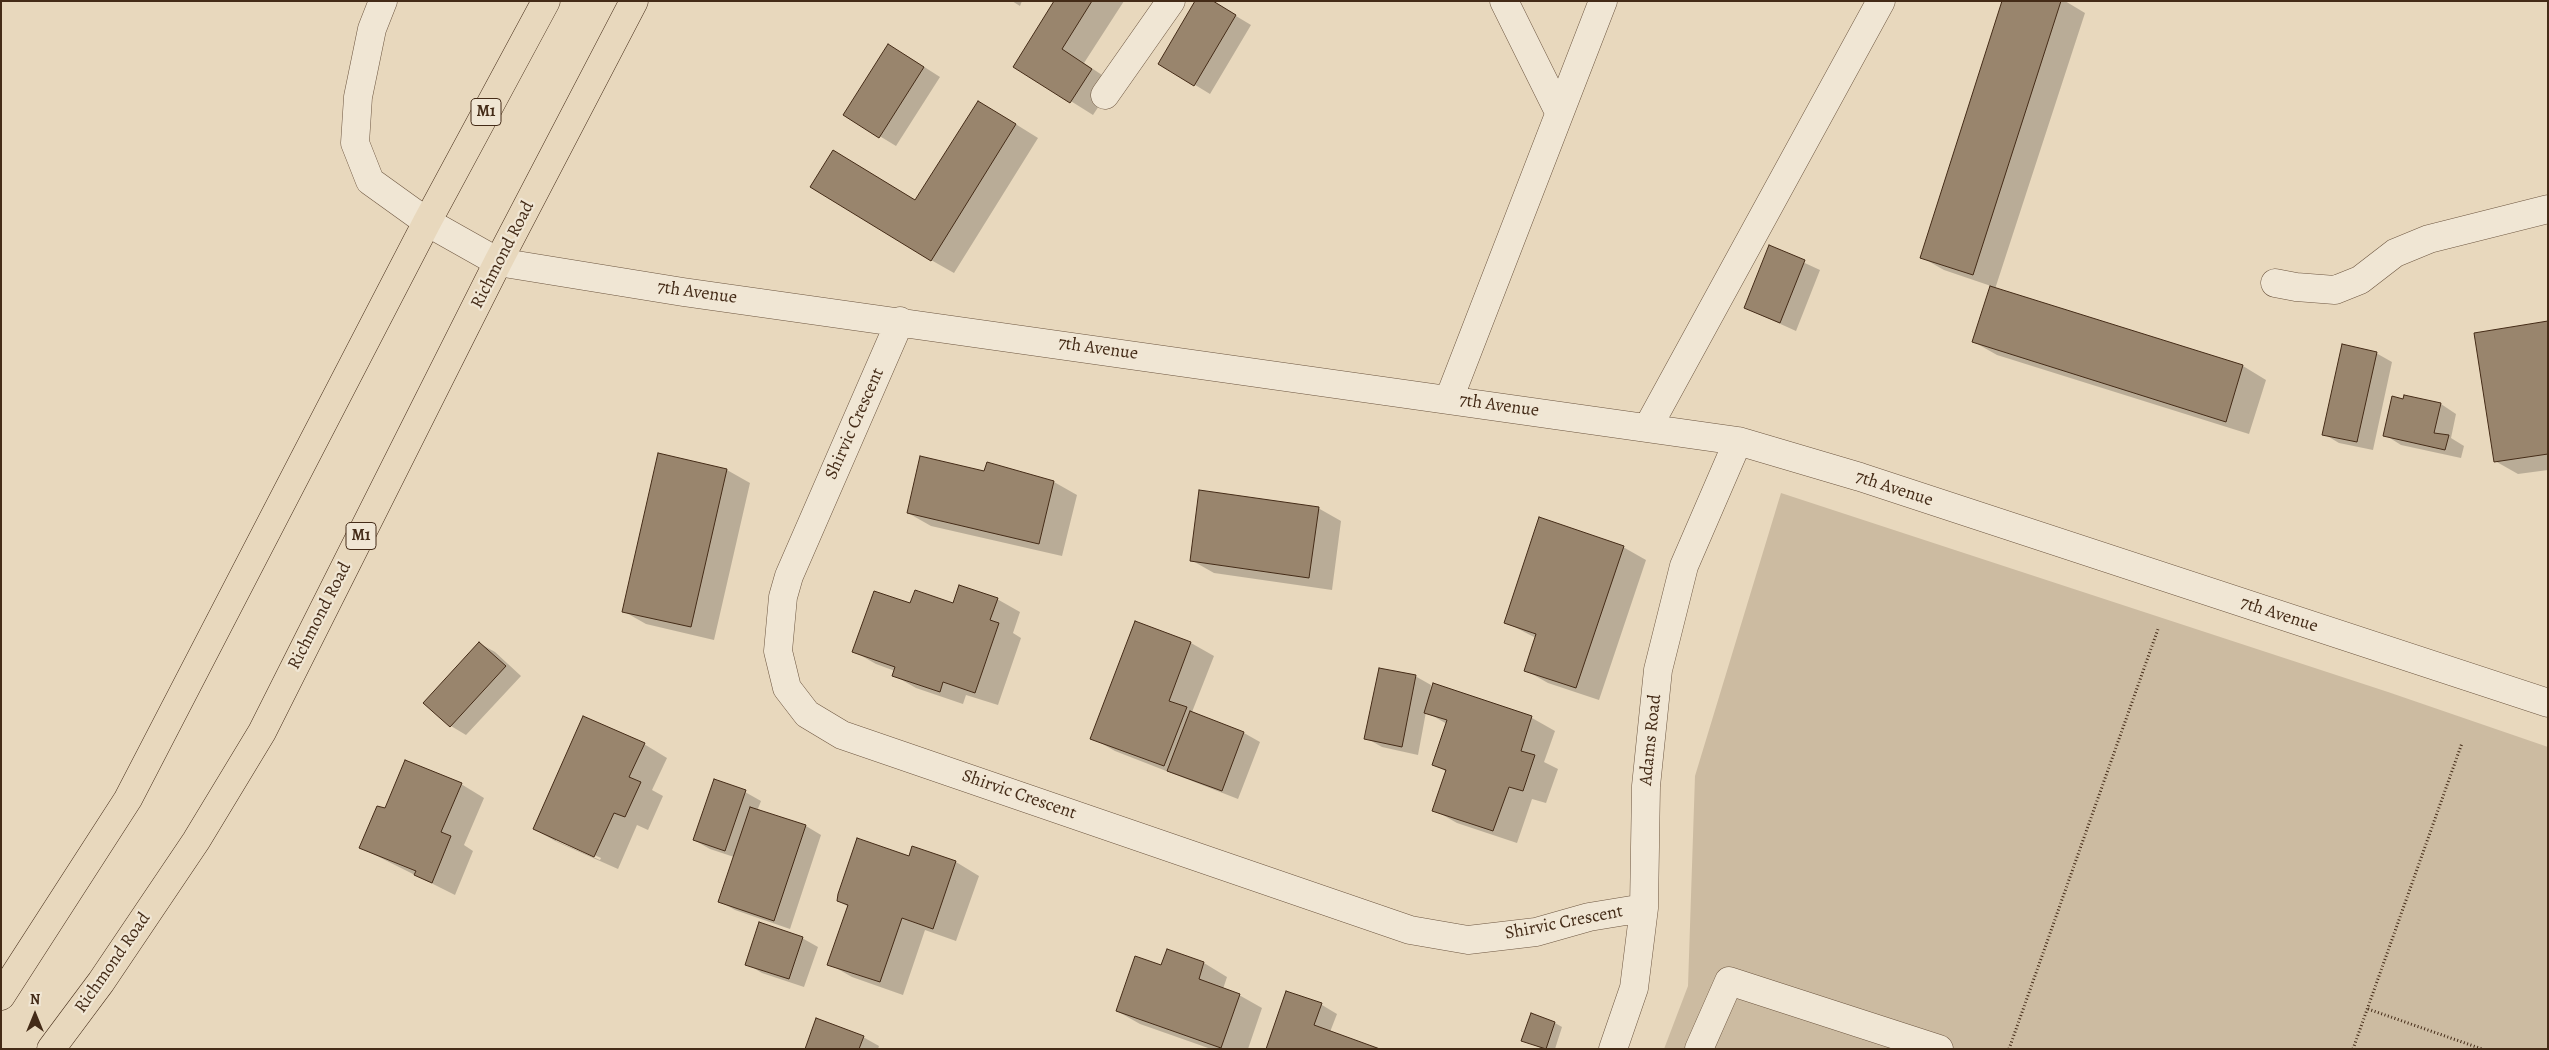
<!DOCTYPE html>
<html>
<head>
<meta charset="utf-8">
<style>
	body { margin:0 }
	#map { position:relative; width:2549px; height:1050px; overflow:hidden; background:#e8d8bd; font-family:Alegreya,serif }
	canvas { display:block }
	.frame { position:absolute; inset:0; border:2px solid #442b17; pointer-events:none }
	.north { position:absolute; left:10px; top:990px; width:50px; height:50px; -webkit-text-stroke:4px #f0e6d4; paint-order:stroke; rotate:0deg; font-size:14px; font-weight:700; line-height:20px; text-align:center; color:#442b17 }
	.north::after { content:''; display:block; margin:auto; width:18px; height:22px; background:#442b17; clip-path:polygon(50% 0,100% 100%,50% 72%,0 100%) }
</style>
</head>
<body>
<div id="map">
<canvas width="2549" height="1050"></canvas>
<div class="frame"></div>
<div class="north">N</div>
</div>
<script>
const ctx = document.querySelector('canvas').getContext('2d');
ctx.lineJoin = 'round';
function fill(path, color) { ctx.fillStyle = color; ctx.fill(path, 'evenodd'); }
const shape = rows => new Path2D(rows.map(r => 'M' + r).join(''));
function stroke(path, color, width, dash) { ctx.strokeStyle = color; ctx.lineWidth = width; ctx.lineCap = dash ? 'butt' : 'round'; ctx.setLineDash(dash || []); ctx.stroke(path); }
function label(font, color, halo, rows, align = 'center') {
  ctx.font = font + ' Alegreya,serif'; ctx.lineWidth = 4.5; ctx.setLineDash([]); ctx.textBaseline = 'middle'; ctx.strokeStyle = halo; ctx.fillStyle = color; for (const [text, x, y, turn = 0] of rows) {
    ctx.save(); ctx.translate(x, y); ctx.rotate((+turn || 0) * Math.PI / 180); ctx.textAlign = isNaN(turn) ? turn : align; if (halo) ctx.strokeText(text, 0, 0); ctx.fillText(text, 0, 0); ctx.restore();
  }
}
fill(shape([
	[1781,493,2388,692,2548,747,2548,1049,1664,1049,1688,986,1695,776]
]), '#ccbba1');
fill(shape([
	[1012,1,1022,1,1020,6],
	[1056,1,1124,1,1084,63,1114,83,1093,115,1015,66],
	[1211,1,1251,25,1210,94,1159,63],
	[2003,1,2065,1,2085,13,1995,289,2243,366,2266,380,2249,434,1997,355,1974,342,1991,286,1944,270,1921,257],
	[904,54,940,77,896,146,845,115],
	[1001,115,1038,138,954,273,931,260,916,201],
	[1770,247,1820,270,1796,331,1745,308],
	[2548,322,2548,470,2518,474,2495,461],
	[2376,353,2392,362,2373,450,2339,443,2324,434],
	[2441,404,2456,414,2451,438,2464,446,2461,458,2401,445,2385,435],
	[659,455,727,470,750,483,714,640,646,624,623,611],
	[988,463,1054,482,1077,495,1062,556,931,526,908,513,985,472],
	[1318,508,1341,521,1332,590,1214,573,1191,560],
	[1623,547,1646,560,1599,700,1548,683,1525,670,1536,638,1505,622],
	[997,599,1020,612,1013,633,1021,638,998,705,966,695,963,704,916,688,893,675,895,671,876,664,853,651,911,605,954,605],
	[1135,622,1191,643,1214,656,1192,712,1244,733,1260,742,1238,799,1115,751,1092,738],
	[479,643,495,652,521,676,466,735,451,726],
	[1415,676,1431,685,1430,693,1434,685,1532,718,1555,731,1544,762,1558,769,1546,803,1532,799,1517,843,1457,823,1434,810,1447,772,1433,764,1447,724,1426,712,1418,755,1382,747,1366,738],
	[644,744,667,758,652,790,663,796,648,830,637,825,618,869,557,842,534,829],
	[556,838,601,858,600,860,556,841],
	[461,784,484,798,464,845,473,851,455,895,361,848],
	[745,792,761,801,757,811,806,826,821,835,790,929,735,910,719,901,734,857,710,849,694,840],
	[913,848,956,862,979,876,956,941,925,930,903,995,852,977,829,964,849,907,838,901,910,858],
	[802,938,818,947,804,987,762,973,747,964],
	[1167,951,1204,963,1227,977,1223,989,1239,995,1262,1008,1248,1049,1211,1049,1140,1024,1117,1011,1162,967],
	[1287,993,1322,1005,1337,1014,1330,1032,1267,1049],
	[1555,1023,1562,1027,1555,1049,1543,1049,1523,1040],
	[863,1037,879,1046,878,1049,806,1049]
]), '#0003');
const building = shape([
	[1092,1,1062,49,1092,69,1070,103,1013,67,1054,1,1092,1],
	[1195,1,1213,1,1236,15,1194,86,1158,64,1195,1],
	[2002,1,2061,1,1973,275,1920,258,2002,1],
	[888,44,924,67,879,138,843,115,888,44],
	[978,101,1016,124,931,261,810,187,833,150,915,200,978,101],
	[1769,245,1805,260,1780,323,1744,308,1769,245],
	[1990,286,2243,365,2226,422,1972,342,1990,286],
	[2548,321,2548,454,2494,462,2474,333,2548,321],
	[2342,344,2377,352,2357,442,2322,435,2342,344],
	[2404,395,2441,403,2434,433,2449,435,2445,450,2383,436,2392,396,2403,399,2404,395],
	[658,453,727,469,691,627,622,612,658,453],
	[920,456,984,471,987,462,1054,481,1039,544,907,513,920,456],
	[1199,490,1319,507,1309,578,1190,561,1199,490],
	[1539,517,1624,546,1576,688,1524,671,1536,634,1504,623,1539,517],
	[959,585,998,598,990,620,999,623,975,693,943,682,940,692,892,676,895,667,852,652,874,591,910,603,915,590,953,603,959,585],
	[1135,621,1191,642,1169,701,1187,707,1164,766,1090,739,1135,621],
	[479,642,506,666,450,727,423,703,479,642],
	[1379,668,1416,675,1402,747,1364,739,1379,668],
	[1433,683,1532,716,1521,751,1535,755,1523,791,1509,787,1493,831,1432,811,1446,770,1432,765,1447,720,1424,713,1433,683],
	[1190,711,1244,732,1222,791,1167,771,1190,711],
	[583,716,645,743,629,777,641,782,625,817,614,813,594,857,533,829,583,716],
	[405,760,462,783,441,832,451,836,432,883,414,875,416,871,359,848,377,806,385,808,405,760],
	[714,779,746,790,725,851,693,840,714,779],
	[750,807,806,825,774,921,718,902,750,807],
	[857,838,909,856,912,846,956,861,933,929,902,918,880,982,827,965,848,905,837,901,838,894,857,838],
	[759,922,803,937,789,979,745,965,759,922],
	[1167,949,1204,962,1199,979,1240,994,1221,1048,1116,1011,1135,956,1161,965,1167,949],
	[1286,991,1322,1003,1314,1025,1380,1049,1266,1049,1286,991],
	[1531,1013,1555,1022,1546,1049,1521,1041,1531,1013],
	[816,1018,864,1036,859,1049,805,1049,816,1018]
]);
fill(building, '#99856d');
stroke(building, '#442b17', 1);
const minor = shape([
	[383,1,372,29,358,97,355,143,370,181,427,222,498,262,683,292,1738,441,1860,477,2548,703],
	[1504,1,1559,112],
	[1105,95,1171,1],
	[2275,283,2296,287,2335,290,2360,280,2395,253,2429,239,2548,209],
	[900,321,789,576,783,597,778,651,787,688,807,714,842,735,1410,930,1468,940,1536,932,1589,917,1644,908],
	[1449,399,1603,1],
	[1648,427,1881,1],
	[1613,1049,1634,988,1644,908,1646,786,1658,670,1684,566,1738,441],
	[1699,1049,1729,981,1939,1049]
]);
const highway = shape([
	[1,996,128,799,427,222,546,1],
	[51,1049,101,982,196,841,262,732,498,262,634,1]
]);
stroke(minor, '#6d5640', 29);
stroke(highway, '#442b17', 29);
stroke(shape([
	[2368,1009,2482,1049],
	[2009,1049,2158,629],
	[2353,1049,2462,743]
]), '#442b17', 3, [1, 2.5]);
stroke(minor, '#f0e6d4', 28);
stroke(highway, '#e8d8bd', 28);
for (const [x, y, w] of [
	[486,112,30],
	[361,536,30]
]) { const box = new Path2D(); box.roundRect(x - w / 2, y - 13.5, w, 27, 4); ctx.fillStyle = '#f0e6d4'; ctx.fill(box); stroke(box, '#442b17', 1); }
label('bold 16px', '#442b17', null, [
	["M1",486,112],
	["M1",361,536]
]);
label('18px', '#442b17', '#f0e6d4', [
	["Richmond Road",503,255,-63],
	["7th Avenue",697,293,8],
	["7th Avenue",1098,349,8],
	["7th Avenue",1499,406,8],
	["Shirvic Crescent",855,424,-66],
	["7th Avenue",1894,489,18],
	["7th Avenue",2279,615,18],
	["Richmond Road",320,616,-63],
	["Adams Road",1651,740,-84],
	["Shirvic Crescent",1019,795,19],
	["Shirvic Crescent",1564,923,-11],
	["Richmond Road",113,963,-55]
]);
</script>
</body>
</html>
